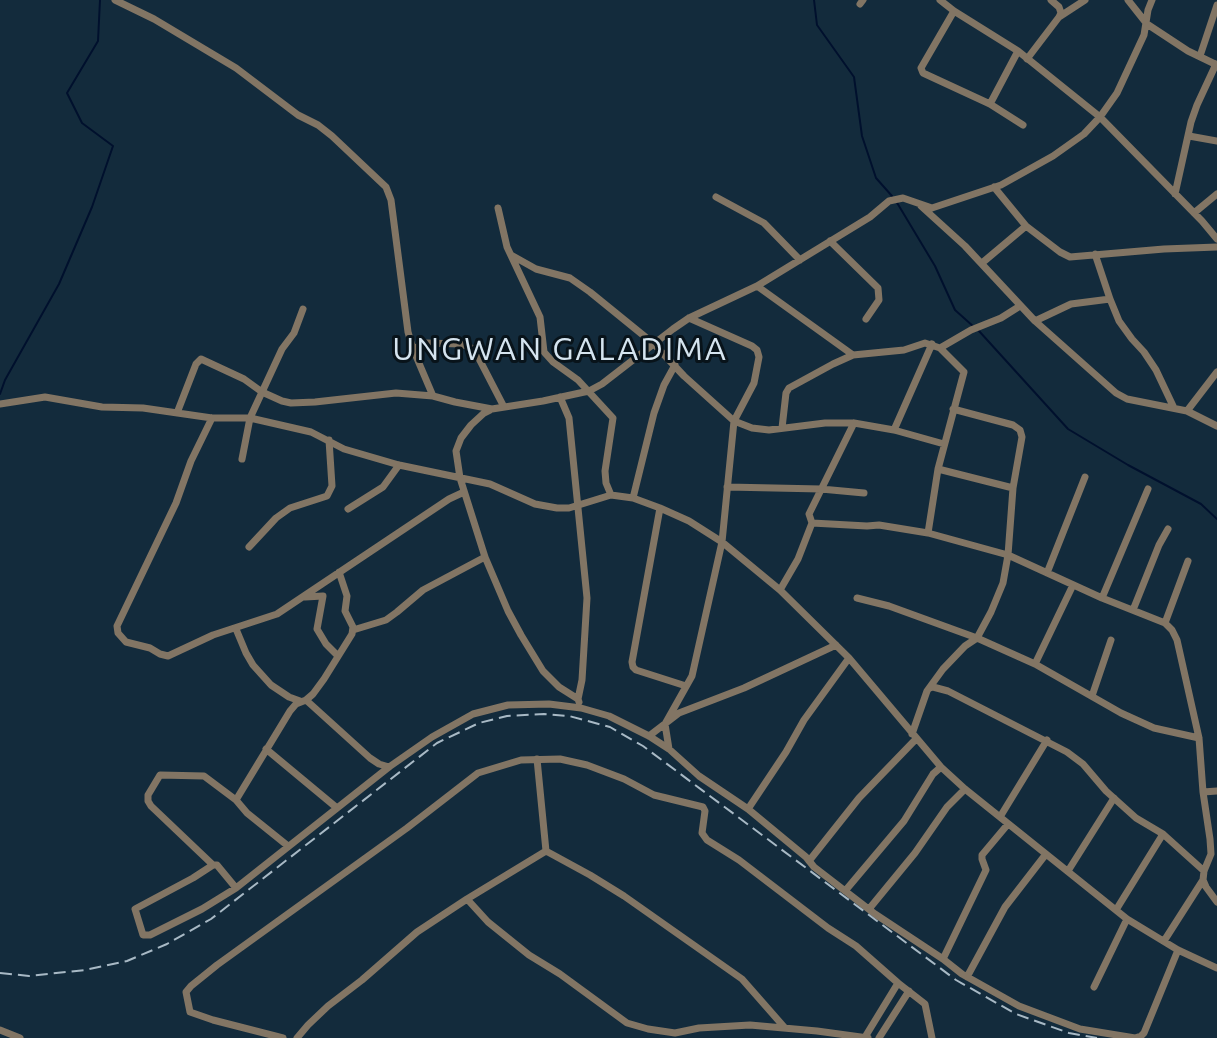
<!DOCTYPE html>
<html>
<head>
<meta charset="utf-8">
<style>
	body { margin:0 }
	canvas { display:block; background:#132b3c }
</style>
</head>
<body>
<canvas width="1217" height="1038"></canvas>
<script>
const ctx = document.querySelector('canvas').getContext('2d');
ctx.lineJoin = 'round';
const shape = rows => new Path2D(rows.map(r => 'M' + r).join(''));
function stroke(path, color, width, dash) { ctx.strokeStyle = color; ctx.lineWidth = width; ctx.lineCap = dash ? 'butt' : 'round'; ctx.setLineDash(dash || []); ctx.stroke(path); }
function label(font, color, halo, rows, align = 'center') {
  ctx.font = font + ' Ubuntu,sans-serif'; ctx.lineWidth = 6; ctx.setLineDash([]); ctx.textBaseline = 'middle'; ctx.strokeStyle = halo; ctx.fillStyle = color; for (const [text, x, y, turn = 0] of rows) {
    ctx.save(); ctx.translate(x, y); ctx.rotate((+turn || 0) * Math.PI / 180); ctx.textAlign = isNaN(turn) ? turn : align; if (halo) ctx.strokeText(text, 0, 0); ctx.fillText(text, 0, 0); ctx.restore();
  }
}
stroke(shape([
	[814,0,817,25,854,77,862,136,876,178,892,196],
	[896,201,935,266,955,310,974,327],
	[979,331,1068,429,1128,465,1201,504,1217,519],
	[0,394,5,380,59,284,92,207,113,146,82,123,67,93,98,41,100,0]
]), '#00102d', 2);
stroke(shape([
	[115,0,154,19,236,68,298,115,318,125,332,136,386,187,391,200,408,332,413,349,433,396,455,402,492,409,543,401,589,391,602,384,673,329,689,318,757,286,870,217,889,201,903,198,932,208,1001,185,1053,156,1084,134,1100,117,1117,93,1144,35,1148,10,1152,0],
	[940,0,954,11,1018,51,1100,117,1202,221,1217,239],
	[1051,0,1059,7,1061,13,1059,17],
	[1128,0,1147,24,1188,51,1217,65],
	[860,4,863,0],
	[954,11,921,68,923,73,990,104,1023,125],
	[1200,56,1217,5],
	[1027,59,1059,17,1085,0],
	[990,104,1018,51],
	[1189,136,1217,141],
	[994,187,1026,226,1060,252,1070,257,1164,249,1217,247],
	[1175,194,1191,122,1197,105,1216,64],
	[716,197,764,223,800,260],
	[921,206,965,246,1035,321,1116,393,1127,399,1187,411,1217,426],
	[498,208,507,247,540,317,544,352,553,362,578,380,613,418,605,471,606,483,611,495],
	[1194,213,1217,194],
	[830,241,878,288,879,300,866,319],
	[1095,254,1110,299,1119,321,1132,339,1144,352,1156,370,1174,408],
	[511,255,536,269,570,278,590,292,654,344,684,376,734,421,752,428,769,430,825,423,854,423,894,430,944,444],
	[982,263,1026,226],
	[757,286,853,355,904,350,925,343,940,348,964,372,938,469,928,533],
	[1035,321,1071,304,1110,299],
	[940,348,971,330,1001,318,1020,306],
	[413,349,426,343,461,344,474,349,504,407],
	[560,397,569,418,587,598,582,680,578,699,579,702],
	[0,404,45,397,102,407,143,408,212,418,250,418,311,432,344,449,399,465,490,484,535,504,557,508,569,508,611,495,633,498,660,508,689,521,722,542,780,590,849,658,941,767,965,789,1127,919,1178,950,1217,968],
	[490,410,484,413,471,425,461,438,456,451,460,478,485,557,508,611,521,635,543,671,559,687,578,699],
	[1187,411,1217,372],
	[177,413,196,364,201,359,244,379,262,392,282,401,291,403,315,402,396,393,433,396],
	[212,418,191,461,176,503,117,626,118,633,126,642,150,648,160,654,168,656,213,635,277,614,449,499,464,492],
	[782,428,786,393,789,388,833,364,853,355],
	[894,430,932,344],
	[242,459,250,418,282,349,294,333,303,309],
	[938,469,1013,488],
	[727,487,821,489,864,493],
	[633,498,654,413,664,385,675,365],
	[660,508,632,662,633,667,636,670,686,686],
	[348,509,383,487,399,465],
	[812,523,867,526,879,525,928,533,1008,555,1102,598,1165,623,1172,630,1177,640,1199,738,1203,792,1210,839,1211,854,1204,871,1203,880,1206,887,1217,902],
	[249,547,276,518,290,508,327,496,332,486,329,440],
	[1047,573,1085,477],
	[780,590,798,559,812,523,809,514,854,423],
	[305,597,323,596,317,629,326,644,338,656],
	[857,598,889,606,977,638,1035,664,1121,713,1154,728,1199,738],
	[1102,598,1148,489],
	[1133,610,1159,545,1168,529],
	[1165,623,1188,561],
	[236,629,246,653,253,665,271,685,289,697,300,701],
	[353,630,386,620,397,612,423,590,485,557],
	[1035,664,1073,585],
	[930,688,933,687,948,691,1067,752,1083,764,1106,791,1136,818,1163,834,1204,871],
	[1092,696,1111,640],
	[306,700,370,758,379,764,389,767],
	[912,734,927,691,943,669,965,646,977,638,991,612,1003,583,1008,555,1013,488,1022,437,1020,430,1013,425,953,409],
	[649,736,679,713,744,688,836,645],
	[266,749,337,808],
	[669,749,665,724,692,676,722,542,734,421,754,383,759,357,757,350,752,346,689,318],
	[537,759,546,851],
	[1203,792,1217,791],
	[236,800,290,711,296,704,306,700,313,694,324,679,352,634,353,627,345,611,347,596,339,572],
	[748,809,786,752,804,720,849,658],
	[1000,817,1047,740],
	[546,851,590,875,624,896,742,979,785,1028],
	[809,861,859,798,916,739],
	[213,865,193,878,135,909,143,935,150,935,202,909,236,888,389,767,432,737,473,714,508,705,549,704,581,708,609,716,649,736,669,749,699,776,748,809,806,857,814,867,875,914,943,959,962,974,1019,1006,1080,1029,1135,1038,1141,1036,1144,1033,1178,950],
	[1068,871,1114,798],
	[236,888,217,865,213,865,151,806,148,801,148,795,160,775,204,776,236,800,247,813,288,846],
	[845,891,904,821,933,774,941,767],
	[467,899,546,851],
	[869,909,915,853,947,807,965,789],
	[1116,910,1163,834],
	[1164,941,1203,880],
	[943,959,986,870,982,859,982,855,1008,824],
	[967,977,1005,907,1046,854],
	[898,983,925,1004,932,1038],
	[1094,987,1127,919],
	[0,1030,20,1038],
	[283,1038,213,1020,190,1012,186,992,191,986,217,965,407,828,478,773,521,760,560,759,587,765,624,779,654,795,703,807,705,811,702,833,707,840,739,860,828,928,856,946,898,983,865,1037],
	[297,1038,308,1025,328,1006,362,980,417,932,467,899,488,922,529,955,560,974,627,1023,648,1029,675,1033,699,1028,750,1025,817,1031,868,1038],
	[879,1038,909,991]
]), '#827564', 7);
stroke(shape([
	[0,973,29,976,85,970,127,961,167,944,211,919,437,743,479,723,507,716,544,714,569,716,610,727,643,746,956,980,1016,1014,1069,1033,1097,1038]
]), '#a8b9c5', 2, [12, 6]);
ctx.letterSpacing = '2px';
label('32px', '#d5e4ef', '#08131a', [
	["UNGWAN GALADIMA",560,349]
]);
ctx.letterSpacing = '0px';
</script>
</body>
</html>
